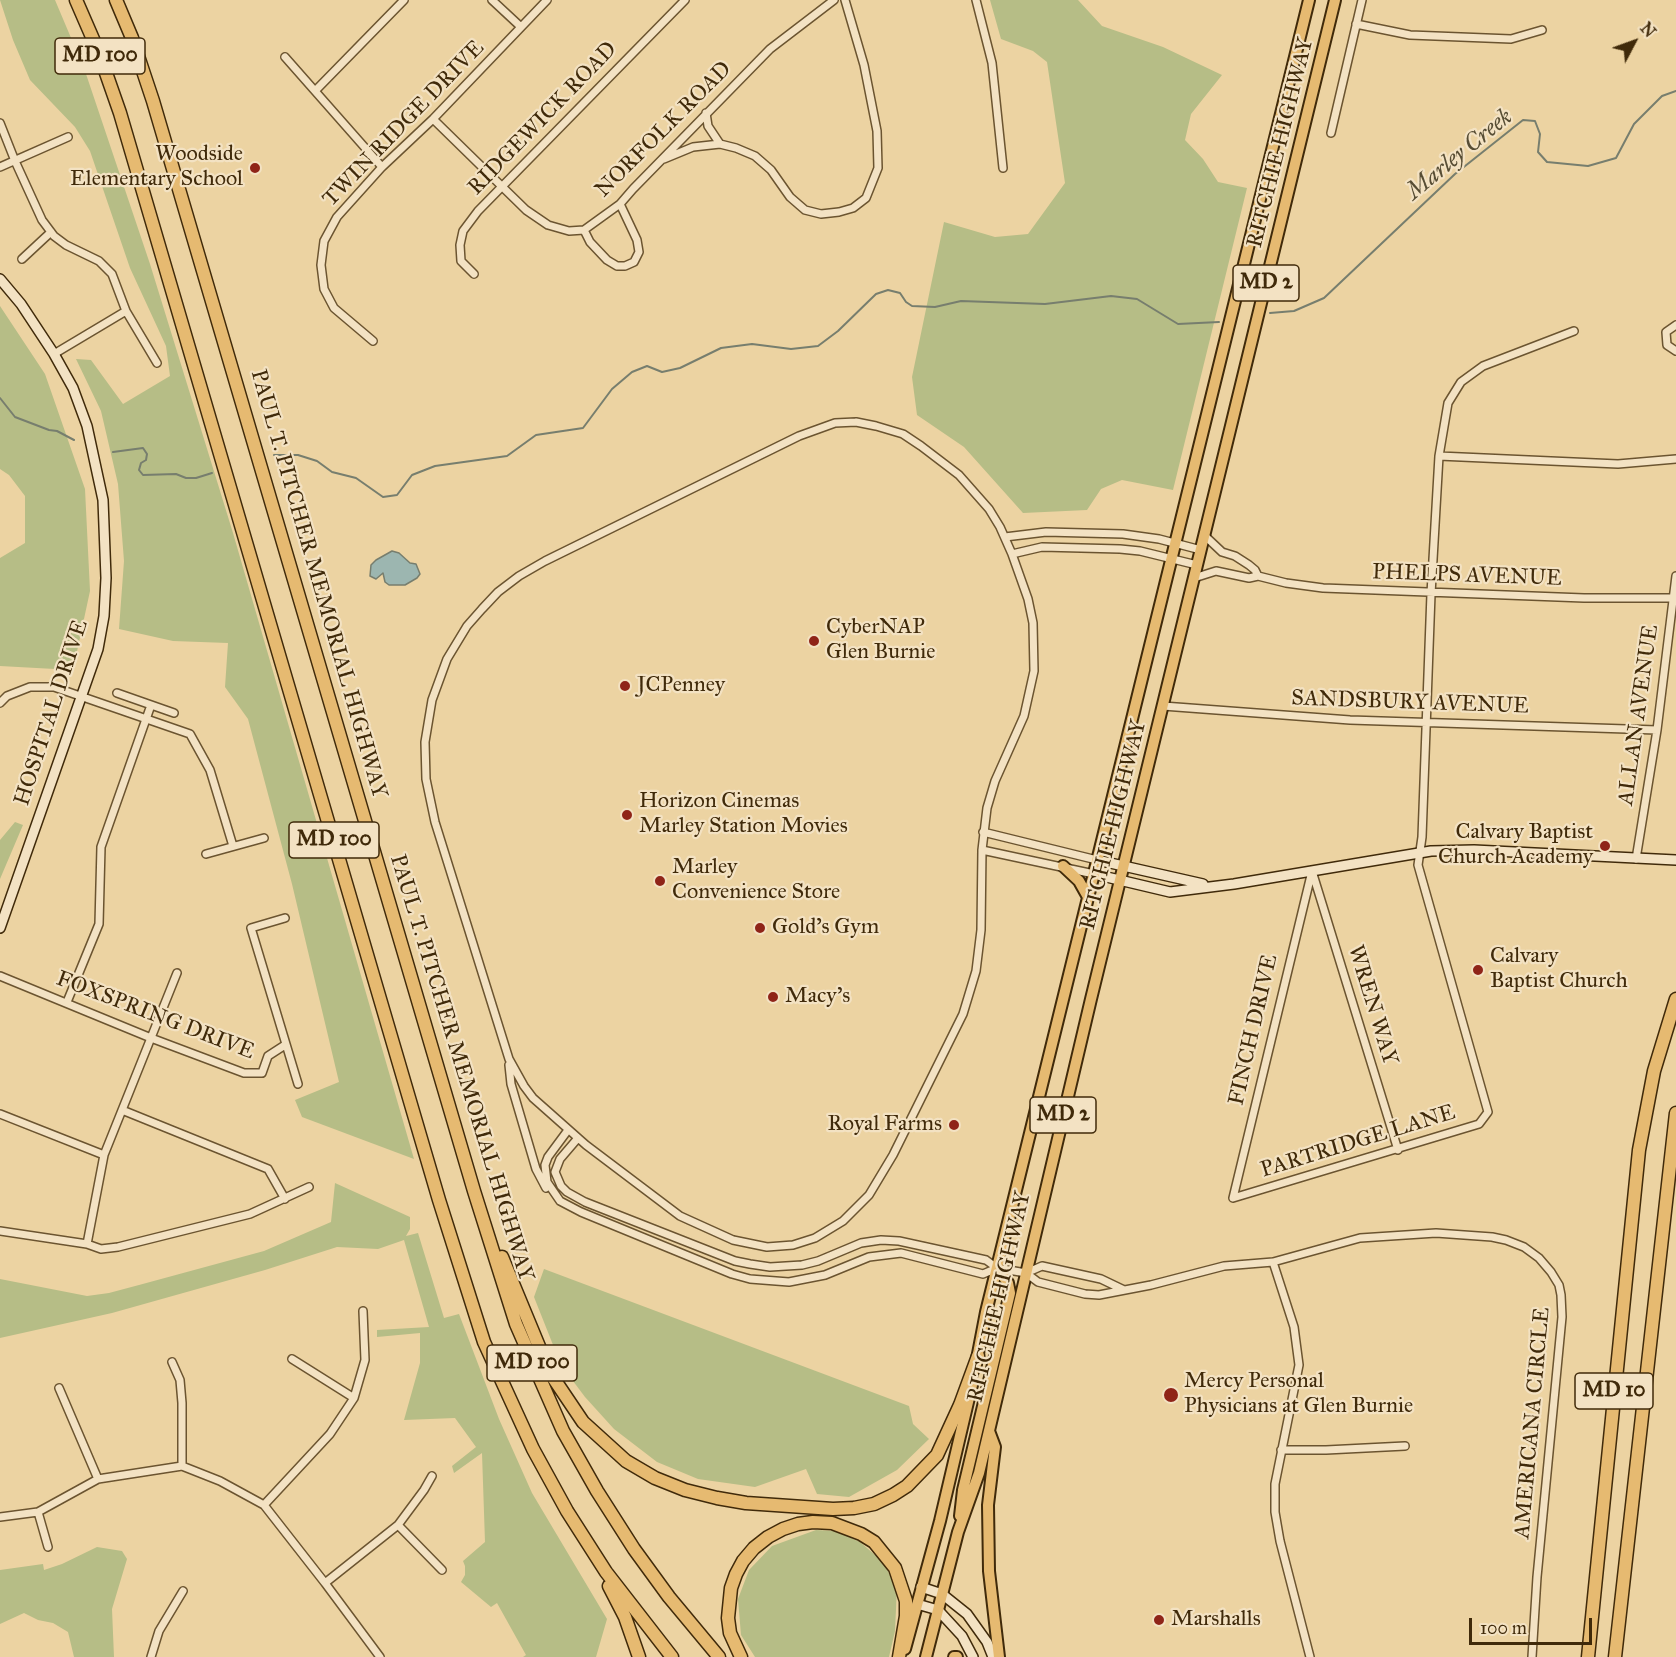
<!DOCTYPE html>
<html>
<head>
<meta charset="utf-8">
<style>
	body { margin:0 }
	#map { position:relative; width:1676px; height:1657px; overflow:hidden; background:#ecd3a2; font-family:"IM FELL Great Primer",serif }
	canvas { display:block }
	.north { position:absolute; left:1604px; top:12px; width:60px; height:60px; -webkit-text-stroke:4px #f3e2c3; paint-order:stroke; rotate:49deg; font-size:16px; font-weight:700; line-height:24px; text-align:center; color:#402a0a }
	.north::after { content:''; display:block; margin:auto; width:21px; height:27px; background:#402a0a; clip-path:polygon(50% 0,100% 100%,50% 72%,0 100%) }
	.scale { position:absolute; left:1469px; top:1618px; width:123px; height:27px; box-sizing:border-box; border:3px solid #402a0a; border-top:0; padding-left:8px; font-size:18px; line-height:21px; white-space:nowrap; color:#402a0a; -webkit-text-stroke:4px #f3e2c3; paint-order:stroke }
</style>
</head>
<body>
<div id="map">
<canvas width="1676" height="1657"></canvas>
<div class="north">N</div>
<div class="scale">100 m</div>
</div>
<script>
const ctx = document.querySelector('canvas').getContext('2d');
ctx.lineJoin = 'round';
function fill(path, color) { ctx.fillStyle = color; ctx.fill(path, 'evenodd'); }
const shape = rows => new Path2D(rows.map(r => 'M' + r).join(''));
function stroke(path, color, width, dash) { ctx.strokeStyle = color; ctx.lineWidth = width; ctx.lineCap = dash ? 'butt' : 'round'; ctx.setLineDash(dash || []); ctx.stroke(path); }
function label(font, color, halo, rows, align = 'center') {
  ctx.font = font + ' "IM FELL Great Primer",serif'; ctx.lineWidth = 4.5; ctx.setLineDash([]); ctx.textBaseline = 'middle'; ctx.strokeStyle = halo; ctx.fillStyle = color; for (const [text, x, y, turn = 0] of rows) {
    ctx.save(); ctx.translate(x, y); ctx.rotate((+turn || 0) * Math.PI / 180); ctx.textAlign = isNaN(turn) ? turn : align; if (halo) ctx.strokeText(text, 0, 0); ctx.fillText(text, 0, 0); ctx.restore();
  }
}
fill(shape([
	[0,0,55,0,85,71,150,264,233,533,414,1159,302,1117,295,1100,339,1082,292,884,248,719,225,687,228,643,173,641,119,629,124,561,118,484,101,411,76,359,91,360,123,404,170,376,166,346,130,268,90,151,75,127,30,80,13,40],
	[990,0,1078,0,1102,26,1163,47,1222,75,1191,114,1185,140,1203,159,1218,182,1247,188,1173,490,1122,480,1101,489,1087,510,1023,513,964,447,917,415,912,377,944,222,995,237,1028,234,1065,183,1047,62,1033,51,1001,39],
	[0,306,45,374,85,489,90,591,73,670,0,666,0,558,25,543,25,496,9,475,0,469],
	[15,822,23,825,0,879,0,840],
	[335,1183,410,1217,410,1229,406,1236,418,1233,444,1318,459,1314,499,1419,532,1493,607,1619,596,1657,523,1657,526,1655,497,1603,491,1607,461,1582,465,1575,465,1566,463,1561,485,1542,482,1453,454,1473,452,1466,476,1447,455,1418,404,1420,420,1363,420,1333,377,1337,377,1330,429,1327,404,1240,378,1249,337,1247,265,1270,112,1313,0,1338,0,1279,87,1296,109,1293,139,1285,264,1251,331,1222],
	[544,1269,909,1406,913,1424,929,1439,897,1470,849,1497,817,1494,806,1469,755,1487,698,1479,657,1462,614,1429,585,1397,561,1365,534,1297],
	[816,1530,836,1531,860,1542,882,1561,897,1587,895,1631,889,1657,755,1657,741,1635,738,1599,749,1570,772,1546],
	[97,1547,122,1551,127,1559,112,1609,114,1657,74,1657,68,1632,53,1623,38,1620,24,1613,0,1624,0,1570,43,1564,44,1570,62,1564]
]), '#b6bd86');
const water = shape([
	[392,551,399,553,410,563,416,564,420,574,417,578,405,585,389,585,385,582,383,573,376,579,370,576,371,565,376,560,392,551]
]);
fill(water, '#9cb6b0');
stroke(water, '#777e6e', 1.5);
stroke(shape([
	[1270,313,1294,311,1324,298,1455,174,1523,120,1535,121,1540,134,1538,152,1547,162,1588,166,1616,158,1634,124,1662,96,1676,91],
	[0,398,15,417,49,430,57,431,74,440],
	[113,452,143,448,147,454,146,460,141,463,139,470,143,475,176,474,186,478,196,478,212,473],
	[274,455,298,455,317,461,332,472,356,478,383,497,397,495,412,475,435,466,507,456,536,435,583,428,612,389,632,372,647,366,662,372,680,368,721,348,752,344,791,349,818,346,838,331,876,294,888,290,900,293,906,302,912,306,935,307,961,301,1045,304,1111,296,1137,299,1178,324,1219,322]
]), '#777e6e', 2);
const street = shape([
	[492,0,521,27],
	[976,0,992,63,1003,168],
	[1356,24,1410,35,1511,39,1542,30],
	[285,57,382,167],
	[315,91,404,0],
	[433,119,526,210,548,225,569,231,584,230,620,204,633,189,770,49,834,0],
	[0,123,15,161,42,220,54,236,66,245,99,261,112,274,126,311,157,363],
	[1331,133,1362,0],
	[720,144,736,148,755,156,771,170,790,197,805,210,821,214,839,212,853,208,866,198,878,168,877,131,864,65,845,0],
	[664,159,693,147,720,144,708,126,706,113],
	[0,167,68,137],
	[584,230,590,242,607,260,617,266,625,266,634,262,639,252,637,240,620,204],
	[22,259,51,232],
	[474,274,461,261,460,245,463,231,478,211,685,0],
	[1676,325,1666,332,1667,345,1676,351],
	[373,341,334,308,324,289,321,265,324,241,337,217,382,167,433,119,547,0],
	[54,354,126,311],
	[856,422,876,426,903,434,921,446,959,475,989,509,1000,527,1012,554,1028,599,1033,623,1034,671,1024,716,995,781,987,808,982,850,981,930,976,971,963,1014,893,1155,869,1195,843,1221,815,1238,793,1245,767,1247,733,1240,680,1216,586,1145,533,1098,524,1086,509,1059,435,822,426,779,425,742,432,700,447,659,467,626,482,609,498,592,519,576,545,561,799,436,835,423,856,422],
	[1439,456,1618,464,1676,459],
	[1204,535,1222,552,1235,556,1249,565,1255,570,1258,576],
	[1005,537,1046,532,1123,534,1159,539,1201,550],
	[1012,554,1042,547,1120,549,1140,551,1197,565],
	[1194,578,1216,571,1249,578,1258,576,1286,583,1323,588,1584,598,1676,598],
	[117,693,174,713],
	[0,703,7,696,30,687,54,687,190,734,210,770,233,846],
	[1163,706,1350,720,1657,730],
	[983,832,1097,860],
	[982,850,1094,874],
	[206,854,264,838],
	[1636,859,1657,730,1676,576],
	[1312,871,1233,1198,1479,1124,1488,1112,1418,865,1422,837,1431,594,1439,456,1448,403,1461,382,1483,366,1574,331],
	[1312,871,1398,1150],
	[285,918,251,928,298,1084],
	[0,976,151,1038,244,1073,262,1073,268,1056,285,1045],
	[67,1002,99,924,101,847,151,705],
	[509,1065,511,1084,536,1169,546,1188],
	[122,1110,268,1169,285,1199],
	[0,1114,104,1155],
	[568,1130,548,1157,545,1165,547,1182,560,1201,581,1212,732,1274,750,1279,789,1282,825,1275,869,1257,901,1253,983,1274,997,1268],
	[578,1138,560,1159,555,1172,561,1186,567,1192,585,1202,735,1261,750,1264,770,1267,802,1265,818,1261,861,1243,881,1240,899,1241,986,1260,997,1268,1026,1273,1038,1282,1085,1294,1099,1295,1151,1285,1224,1266,1273,1262],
	[0,1231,87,1244,101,1249,118,1247,250,1214,309,1187],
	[87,1244,104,1155,177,973],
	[1026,1273,1042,1266,1101,1279,1124,1290],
	[292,1359,354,1398],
	[172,1362,180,1380,182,1403,182,1466],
	[59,1388,98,1479],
	[1281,1450,1326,1450,1405,1446],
	[264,1505,330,1434,354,1398,365,1360,363,1311],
	[38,1512,48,1547],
	[0,1517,38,1512,98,1479,182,1466,220,1481,264,1505,325,1583,380,1657],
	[398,1525,442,1570],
	[325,1583,398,1525,424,1490,432,1476],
	[151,1657,159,1631,183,1591],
	[1310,1657,1280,1541,1275,1512,1275,1484,1299,1365,1294,1327,1273,1262,1360,1238,1436,1233,1492,1237,1506,1240,1524,1247,1539,1258,1551,1272,1559,1285,1561,1295,1562,1317,1537,1577,1532,1657]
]);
const secondary = shape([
	[0,279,21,304,54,354,73,388,87,426,103,500,106,578,104,616,98,649,0,928],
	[1097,860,1203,884],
	[1094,874,1170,892,1234,884,1431,851,1474,850,1676,860],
	[921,1587,942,1594,967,1614,987,1642,993,1657],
	[917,1604,938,1610,962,1636,973,1657]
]);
const primary = shape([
	[1063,866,1079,881,1088,897],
	[976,1364,986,1312,1309,0],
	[989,1431,995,1447,988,1505,989,1571,999,1657],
	[960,1516,963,1490,1010,1293,1008,1283,997,1268],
	[905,1649,940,1521,972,1385],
	[926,1657,958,1532,979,1473,1091,999,1335,0],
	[954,1657,957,1657]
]);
const highway = shape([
	[76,0,99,53,120,113,439,1200,484,1342,533,1449,567,1511,606,1572,672,1657],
	[116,0,132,38,153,101,474,1191,516,1324,563,1431,597,1491,634,1549,669,1597,719,1657],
	[502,1257,550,1373,583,1422,626,1461,655,1478,685,1490,717,1498,746,1503,833,1509,854,1508,874,1504,893,1495,907,1486,937,1455,960,1405,978,1356],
	[609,1586,625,1617,639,1657],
	[741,1657,730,1633,728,1618,731,1588,736,1574,743,1561,754,1548,768,1537,783,1529,798,1524,813,1522,832,1523,861,1534,874,1542,895,1568,906,1601,906,1616,899,1657],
	[1588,1657,1639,1150,1654,1071,1676,999],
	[1615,1657,1676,1113]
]);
stroke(street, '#6b5430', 10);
stroke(secondary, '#402a0a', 12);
stroke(primary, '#402a0a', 14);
stroke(highway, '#402a0a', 15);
stroke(street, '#f3e2c3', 7);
stroke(secondary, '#f3e2c3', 9);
stroke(primary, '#e6ba71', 10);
stroke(highway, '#e6ba71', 12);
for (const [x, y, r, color] of [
	[255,168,6,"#8f2418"],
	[814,641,6,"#8f2418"],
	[625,686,6,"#8f2418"],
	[627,815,6,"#8f2418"],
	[1605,846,6,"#8f2418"],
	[660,881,6,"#8f2418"],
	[760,928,6,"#8f2418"],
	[1478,970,6,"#8f2418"],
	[773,997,6,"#8f2418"],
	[954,1125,6,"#8f2418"],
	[1171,1395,8,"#8f2418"],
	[1159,1620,6,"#8f2418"]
]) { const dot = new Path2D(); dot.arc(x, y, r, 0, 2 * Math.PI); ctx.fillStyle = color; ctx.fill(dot); stroke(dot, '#f3e2c3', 2); }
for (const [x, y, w] of [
	[100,56,90],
	[1266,283,66],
	[334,840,90],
	[1063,1115,66],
	[532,1363,90],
	[1614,1391,78]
]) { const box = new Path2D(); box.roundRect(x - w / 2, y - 18, w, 36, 4.5); ctx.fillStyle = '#f3e2c3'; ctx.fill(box); stroke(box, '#402a0a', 1.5); }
label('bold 21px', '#402a0a', null, [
	["MD 100",100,56],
	["MD 2",1266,283],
	["MD 100",334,840],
	["MD 2",1063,1115],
	["MD 100",532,1363],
	["MD 10",1614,1391]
]);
label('22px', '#402a0a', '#f3e2c3', [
	["RIDGEWICK ROAD",543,119,-46],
	["TWIN RIDGE DRIVE",404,124,-46],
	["NORFOLK ROAD",664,130,-45],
	["RITCHIE HIGHWAY",1281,143,-76],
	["PHELPS AVENUE",1467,576,2],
	["PAUL T. PITCHER MEMORIAL HIGHWAY",318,584,74],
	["SANDSBURY AVENUE",1410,703,2],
	["HOSPITAL DRIVE",52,713,-72],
	["ALLAN AVENUE",1639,715,-82],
	["RITCHIE HIGHWAY",1114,825,-76],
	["WREN WAY",1372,1005,73],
	["FOXSPRING DRIVE",155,1016,21],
	["FINCH DRIVE",1254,1030,-77],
	["PAUL T. PITCHER MEMORIAL HIGHWAY",461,1068,73],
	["PARTRIDGE LANE",1358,1142,-17],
	["RITCHIE HIGHWAY",1000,1297,-77],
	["AMERICANA CIRCLE",1533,1423,-85]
]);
label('22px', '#402a0a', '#f3e2c3', [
	["Woodside",243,155,"right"],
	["Elementary School",243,180,"right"],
	["CyberNAP",826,628],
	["Glen Burnie",826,653],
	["JCPenney",637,686],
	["Horizon Cinemas",639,802],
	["Marley Station Movies",639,827],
	["Calvary Baptist",1593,833,"right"],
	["Church Academy",1593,858,"right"],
	["Marley",672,868],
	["Convenience Store",672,893],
	["Gold's Gym",772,928],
	["Calvary",1490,957],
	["Baptist Church",1490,982],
	["Macy's",785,997],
	["Royal Farms",942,1125,"right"],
	["Mercy Personal",1184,1382],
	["Physicians at Glen Burnie",1184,1407],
	["Marshalls",1171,1620]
], 'left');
label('italic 24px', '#574d34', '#f3e2c3', [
	["Marley Creek",1460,155,-39]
]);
</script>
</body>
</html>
